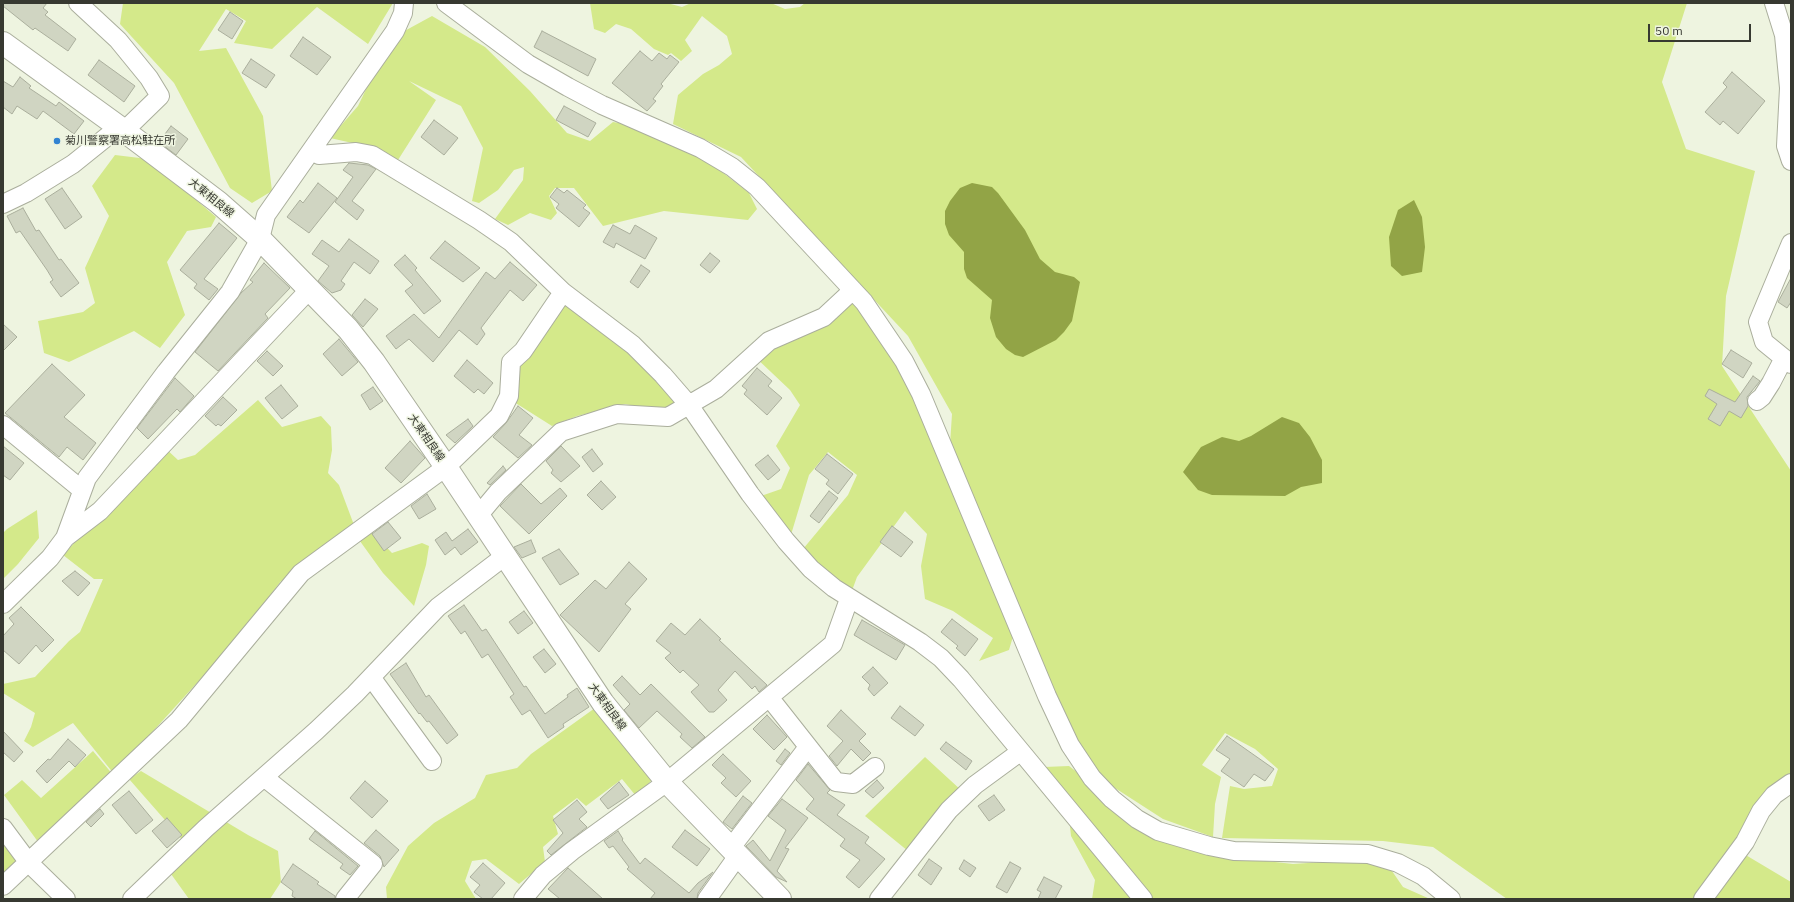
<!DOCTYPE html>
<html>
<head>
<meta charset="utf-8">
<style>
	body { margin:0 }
	#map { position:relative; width:1794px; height:902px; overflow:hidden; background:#eef4e0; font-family:"IBM Plex Sans",sans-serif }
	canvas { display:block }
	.frame { position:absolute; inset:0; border:4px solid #373931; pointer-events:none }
	.scale { position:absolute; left:1648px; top:24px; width:103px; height:18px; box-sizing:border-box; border:2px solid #373931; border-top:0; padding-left:5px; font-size:12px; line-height:14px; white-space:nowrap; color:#373931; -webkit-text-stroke:3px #eef4e0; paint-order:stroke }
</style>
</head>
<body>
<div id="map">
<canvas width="1794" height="902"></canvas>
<div class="frame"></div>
<div class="scale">50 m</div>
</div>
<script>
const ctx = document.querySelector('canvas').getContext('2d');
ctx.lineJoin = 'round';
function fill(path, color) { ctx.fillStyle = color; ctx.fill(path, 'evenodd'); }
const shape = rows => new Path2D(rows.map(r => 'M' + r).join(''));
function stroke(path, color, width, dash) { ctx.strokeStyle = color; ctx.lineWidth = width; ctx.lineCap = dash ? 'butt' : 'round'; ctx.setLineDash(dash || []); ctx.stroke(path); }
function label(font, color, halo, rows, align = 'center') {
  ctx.font = font + ' "IBM Plex Sans","Noto Sans JP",sans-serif'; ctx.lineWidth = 3; ctx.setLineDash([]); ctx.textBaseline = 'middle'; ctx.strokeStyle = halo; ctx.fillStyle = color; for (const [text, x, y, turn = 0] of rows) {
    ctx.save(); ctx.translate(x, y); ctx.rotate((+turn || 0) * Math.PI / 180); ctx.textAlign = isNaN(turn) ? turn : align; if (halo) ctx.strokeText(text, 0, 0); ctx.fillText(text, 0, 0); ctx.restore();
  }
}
fill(shape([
	[123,3,393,3,368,44,317,7,272,49,234,43,246,21,226,9,199,51,226,48,263,116,272,191,252,203,230,188,174,83,120,24],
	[590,3,667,3,682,7,691,3,771,3,785,9,800,7,805,3,1687,3,1662,82,1686,149,1755,171,1726,296,1722,366,1791,471,1791,782,1744,854,1791,882,1791,899,1507,899,1433,847,1383,841,1222,838,1230,786,1244,789,1272,786,1278,769,1255,749,1225,733,1202,765,1221,777,1215,804,1213,837,1163,819,1101,779,1069,733,1014,633,1009,650,979,661,993,638,953,611,925,599,921,566,927,534,905,511,857,577,850,596,803,549,848,495,857,475,828,452,809,475,790,538,761,496,781,489,790,468,776,446,800,405,790,390,753,355,853,293,909,378,949,460,952,414,908,336,741,157,673,124,678,95,703,74,719,65,732,54,727,36,702,16,685,40,692,51,681,61,671,53,668,55,654,49,631,29,616,24,605,33,594,29],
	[432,16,485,47,530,91,567,133,590,141,613,122,635,126,675,143,722,172,749,193,757,209,748,220,664,211,603,226,574,188,555,188,549,196,557,213,551,220,530,213,508,225,495,219,523,180,524,167,514,170,498,190,479,203,472,201,483,148,461,106,409,81,436,100,398,160,366,146,330,138,358,106,370,81,399,34],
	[115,155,148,159,216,217,211,227,187,231,167,262,185,315,160,348,134,331,69,362,44,353,38,321,83,312,95,303,85,268,109,216,92,186],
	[563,292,629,346,680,402,662,411,625,404,577,416,552,426,514,402,522,356],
	[258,400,282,427,321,416,331,427,332,450,328,473,339,485,354,525,286,580,281,581,236,640,114,774,73,723,33,747,24,741,31,727,35,713,3,693,3,684,35,677,69,641,80,632,103,579,94,579,63,555,164,447,178,460,195,455],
	[37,510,39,538,18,564,3,579,3,533,7,529],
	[371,531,392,553,422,543,429,546,426,565,414,606,383,573,357,537],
	[595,708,653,779,636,796,622,779,586,806,577,798,553,816,558,834,543,847,545,862,519,884,486,859,472,861,465,881,476,899,387,899,386,887,408,846,434,823,475,798,486,775,517,768,531,754],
	[93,751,114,776,41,846,4,795,22,780,41,798],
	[925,757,962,791,908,851,865,816],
	[1069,766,1133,815,1203,854,1293,864,1383,858,1403,887,1430,899,1092,899,1095,880,1071,836,1067,798,1044,767],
	[141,771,248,835,278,851,281,882,270,899,189,899,171,874,193,852,129,779],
	[3,843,16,861,3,874]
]), '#d4e98a');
fill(shape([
	[972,183,992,187,998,193,1025,230,1040,259,1055,272,1074,277,1080,282,1072,321,1064,332,1056,340,1023,357,1015,355,1006,349,996,337,990,318,992,300,967,278,964,269,964,252,949,235,945,224,945,211,950,201,960,188],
	[1414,200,1422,217,1425,247,1422,272,1402,276,1391,266,1389,237,1398,210],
	[1282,417,1299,423,1310,437,1322,460,1322,483,1301,487,1285,496,1212,495,1198,490,1183,472,1201,447,1222,437,1239,441,1251,436]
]), '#92a446');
const building = shape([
	[3,3,47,3,43,8,48,12,45,15,76,39,68,51,35,28,33,30,3,6,3,3],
	[230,12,243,21,232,39,218,30,230,12],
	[542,31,596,59,588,76,534,47,542,31],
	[303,37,331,57,317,75,290,56,303,37],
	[640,51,652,61,659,53,667,59,670,55,679,62,661,84,663,86,653,99,656,101,647,111,612,83,640,51],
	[251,59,275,75,266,88,242,73,251,59],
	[99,60,135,86,124,102,88,75,99,60],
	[1732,72,1765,101,1738,134,1723,121,1720,125,1705,112,1727,87,1723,83,1732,72],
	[20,77,31,86,29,88,56,106,59,102,84,121,74,134,43,111,37,119,17,106,12,114,3,107,3,81,13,87,20,77],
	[564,106,596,123,588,137,556,120,564,106],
	[434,120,458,138,444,155,421,137,434,120],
	[171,126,188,139,176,155,159,142,171,126],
	[349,163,368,165,376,169,352,201,364,210,357,220,335,202,353,177,343,170,349,163],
	[318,183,337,198,309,233,287,217,300,200,303,203,318,183],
	[62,188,82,217,65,229,45,199,62,188],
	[557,188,564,193,567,190,586,205,583,208,590,213,579,227,556,208,559,204,550,197,557,188],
	[23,208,36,231,39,230,59,260,61,259,79,283,61,297,50,282,53,280,47,270,20,231,16,233,7,216,23,208],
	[219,223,237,238,204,279,218,289,209,300,194,288,197,284,180,270,219,223],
	[613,225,630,234,635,225,657,238,645,259,616,243,614,248,603,242,613,225],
	[349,239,379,261,370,274,354,262,341,281,345,284,341,290,332,293,318,281,329,266,312,254,322,240,339,252,349,239],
	[445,241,480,268,463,282,430,258,445,241],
	[710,253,720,261,710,273,700,265,710,253],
	[405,255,417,268,415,270,441,301,424,314,405,291,413,285,394,265,405,255],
	[510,262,537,285,523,301,510,290,481,328,485,334,477,345,459,330,433,362,409,339,396,349,386,336,414,314,439,338,486,272,495,279,510,262],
	[264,263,290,288,265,314,268,318,218,371,195,352,241,293,253,282,250,280,264,263],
	[641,265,650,271,638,288,630,282,641,265],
	[1791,278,1791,302,1787,308,1778,302,1791,278],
	[365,299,378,309,363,327,352,315,365,299],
	[3,324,17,337,3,351,3,324],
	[339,339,358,362,342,376,323,354,339,339],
	[1731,350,1752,363,1743,378,1722,364,1731,350],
	[267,351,283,366,273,376,257,361,267,351],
	[467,360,493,383,484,394,478,389,474,393,454,376,467,360],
	[52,364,85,395,64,417,96,443,83,460,67,447,59,457,5,413,52,364],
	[757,368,772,381,768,386,782,398,767,415,744,394,747,390,742,386,757,368],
	[1753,376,1760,381,1747,397,1748,406,1741,418,1729,411,1720,426,1708,419,1717,404,1705,396,1709,389,1735,402,1753,376],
	[175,378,194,396,180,412,177,409,148,439,137,428,175,378],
	[281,385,298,406,282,419,265,398,281,385],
	[373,387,383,401,370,410,361,395,373,387],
	[223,397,237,410,221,426,218,424,216,426,205,416,223,397],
	[518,406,533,418,519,435,532,445,518,458,493,437,506,423,518,406],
	[468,419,473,426,455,443,446,435,468,419],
	[410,441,425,458,401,483,385,468,410,441],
	[3,446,24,463,10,480,3,475,3,446],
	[561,446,580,466,561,482,551,473,553,470,546,461,561,446],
	[592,449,603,464,593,472,582,457,592,449],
	[827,454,853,474,838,494,826,484,829,480,815,469,827,454],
	[768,455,780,470,768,480,755,465,768,455],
	[503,466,506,470,490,485,487,483,503,466],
	[601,481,616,497,602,510,587,495,601,481],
	[521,484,541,504,560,488,567,496,529,534,500,506,521,484],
	[829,491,838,498,819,523,810,516,829,491],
	[427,494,436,509,419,519,411,506,427,494],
	[388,522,401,538,384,551,372,534,388,522],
	[892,526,913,542,901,557,880,542,892,526],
	[468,529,478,542,461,555,455,547,445,555,435,540,446,532,452,541,468,529],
	[531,540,536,552,522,558,514,547,531,540],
	[559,549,579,574,560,585,542,558,559,549],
	[629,562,647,579,625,604,631,609,599,652,560,615,595,580,606,589,629,562],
	[75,571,90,583,78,596,62,581,75,571],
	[464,605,482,631,486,629,524,687,526,686,545,714,568,697,567,695,577,688,589,707,563,724,564,727,548,738,530,710,522,715,510,697,514,694,488,654,482,658,465,631,461,634,448,616,464,605],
	[21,607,54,640,42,652,36,645,19,664,3,650,3,636,14,624,9,618,21,607],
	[524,611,533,623,518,634,509,622,524,611],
	[700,619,721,639,719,640,767,685,759,692,755,686,752,689,735,671,718,690,727,700,714,712,709,712,691,692,699,685,683,670,680,673,665,658,671,653,656,641,671,623,685,635,700,619],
	[952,619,978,639,965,656,956,648,958,646,941,632,952,619],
	[862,620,905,645,896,660,854,635,862,620],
	[544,649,556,664,545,673,533,657,544,649],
	[406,663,426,697,429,695,458,735,447,744,429,721,427,722,420,713,419,714,390,674,406,663],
	[873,667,888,683,874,696,868,689,870,685,862,677,873,667],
	[622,676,640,695,651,684,705,737,692,748,680,737,682,734,657,711,639,728,624,710,630,704,613,685,622,676],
	[900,706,924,725,915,736,891,718,900,706],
	[841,710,866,734,859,741,871,753,863,761,851,749,837,766,829,756,843,741,827,726,841,710],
	[767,715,787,737,774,750,753,729,767,715],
	[3,731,23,752,14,762,3,752,3,731],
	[1227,736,1274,769,1265,781,1254,774,1244,787,1221,771,1230,759,1216,750,1227,736],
	[68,739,86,755,75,767,69,761,47,783,36,771,48,759,50,760,68,739],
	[946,742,972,761,966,770,940,749,946,742],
	[785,749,790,753,781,765,776,761,785,749],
	[723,754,751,781,736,797,721,783,726,778,712,765,723,754],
	[808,764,830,790,827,793,845,805,837,815,869,837,865,843,885,859,859,888,846,877,860,860,840,846,845,839,806,809,814,799,796,780,808,764],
	[877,780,884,788,873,798,865,791,877,780],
	[365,781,388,801,372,818,350,798,365,781],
	[619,782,629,795,608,809,600,799,619,782],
	[129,791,153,820,136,834,112,805,129,791],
	[994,795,1005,810,989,821,978,806,994,795],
	[743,796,752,803,732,829,723,822,743,796],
	[782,799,808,818,785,848,789,849,777,871,787,882,776,877,746,846,753,840,770,861,786,830,768,816,782,799],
	[577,800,587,812,579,819,587,827,551,855,547,851,563,833,553,820,577,800],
	[100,809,104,814,91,827,86,822,100,809],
	[167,818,182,835,167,848,152,831,167,818],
	[376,830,399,850,384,867,380,856,364,843,376,830],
	[685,830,710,849,697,866,672,847,685,830],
	[315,831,358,866,350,875,340,868,343,864,309,839,315,831],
	[618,831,623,839,622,840,640,864,645,858,689,893,698,883,713,872,698,893,697,899,650,899,655,893,627,869,629,867,613,846,609,848,604,841,618,831],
	[929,859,942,868,931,885,918,875,929,859],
	[964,860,976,868,970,877,959,869,964,860],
	[1010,862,1021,868,1007,893,996,887,1010,862],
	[483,863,505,883,491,899,483,899,474,892,480,885,470,877,483,863],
	[293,864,319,882,317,884,335,896,335,899,297,899,292,896,293,891,281,882,293,864],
	[568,868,603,899,560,899,548,889,568,868],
	[1044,877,1062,886,1055,899,1038,899,1041,892,1037,890,1044,877]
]);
fill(building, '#d0d5c2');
stroke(building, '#aaae9c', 1);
const minor = shape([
	[78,3,118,40,149,78,160,96,124,131],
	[446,3,528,64,568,87,602,105,700,148,732,167,757,187,864,302,904,361,921,394,1047,696,1070,745,1092,778,1112,799,1137,819,1158,831,1209,846,1234,851,1368,854,1398,863,1423,876,1451,899],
	[1774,3,1784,35,1789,88,1786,146,1791,161],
	[311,151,319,155,356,152,372,155,479,220,511,242,563,292,633,345,663,375,689,405,750,494,786,541,811,569,834,588,920,642,941,658,961,679,1143,899],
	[3,204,26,193,73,164,119,127],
	[1791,243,1758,322,1764,342,1791,364],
	[1757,401,1762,397,1771,383,1784,358],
	[3,425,82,490],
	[478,516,498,492,561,432,617,414,668,417,716,389,769,341,824,317,853,290],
	[66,537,100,511,310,289],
	[3,604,50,558,65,538,87,478,166,372,230,292,260,239,266,215,395,31,403,13,404,3],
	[371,677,432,761],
	[769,697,836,782,853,784,875,767],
	[265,778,373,864,345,899],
	[3,828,29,863,66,899],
	[730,849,808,747],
	[3,886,179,720,301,573,446,467,499,416,509,396,511,362,523,351,563,292],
	[132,899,206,828,316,731,355,694,438,607,505,556],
	[523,899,543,875,572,851,667,782,833,644,849,599],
	[707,899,737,857],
	[879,899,949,810,975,785,1020,752],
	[1703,899,1745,842,1761,811,1774,795,1791,783]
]);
const major = shape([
	[3,43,119,127,218,202,260,239,348,329,374,362,446,467,603,703,667,782,780,899]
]);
stroke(minor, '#aaae9c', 20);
stroke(major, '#aaae9c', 24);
stroke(minor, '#fff', 18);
stroke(major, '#fff', 22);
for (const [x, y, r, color] of [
	[57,141,4,"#3283d2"]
]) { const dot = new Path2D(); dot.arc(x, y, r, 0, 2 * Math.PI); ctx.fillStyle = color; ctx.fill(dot); stroke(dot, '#eef4e0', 1.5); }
label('11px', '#373931', '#eef4e0', [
	["菊川警察署高松駐在所",65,141]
], 'left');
label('11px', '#373931', '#eef4e0', [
	["大東相良線",211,198,39],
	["大東相良線",426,438,55],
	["大東相良線",607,707,54]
]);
</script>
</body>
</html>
